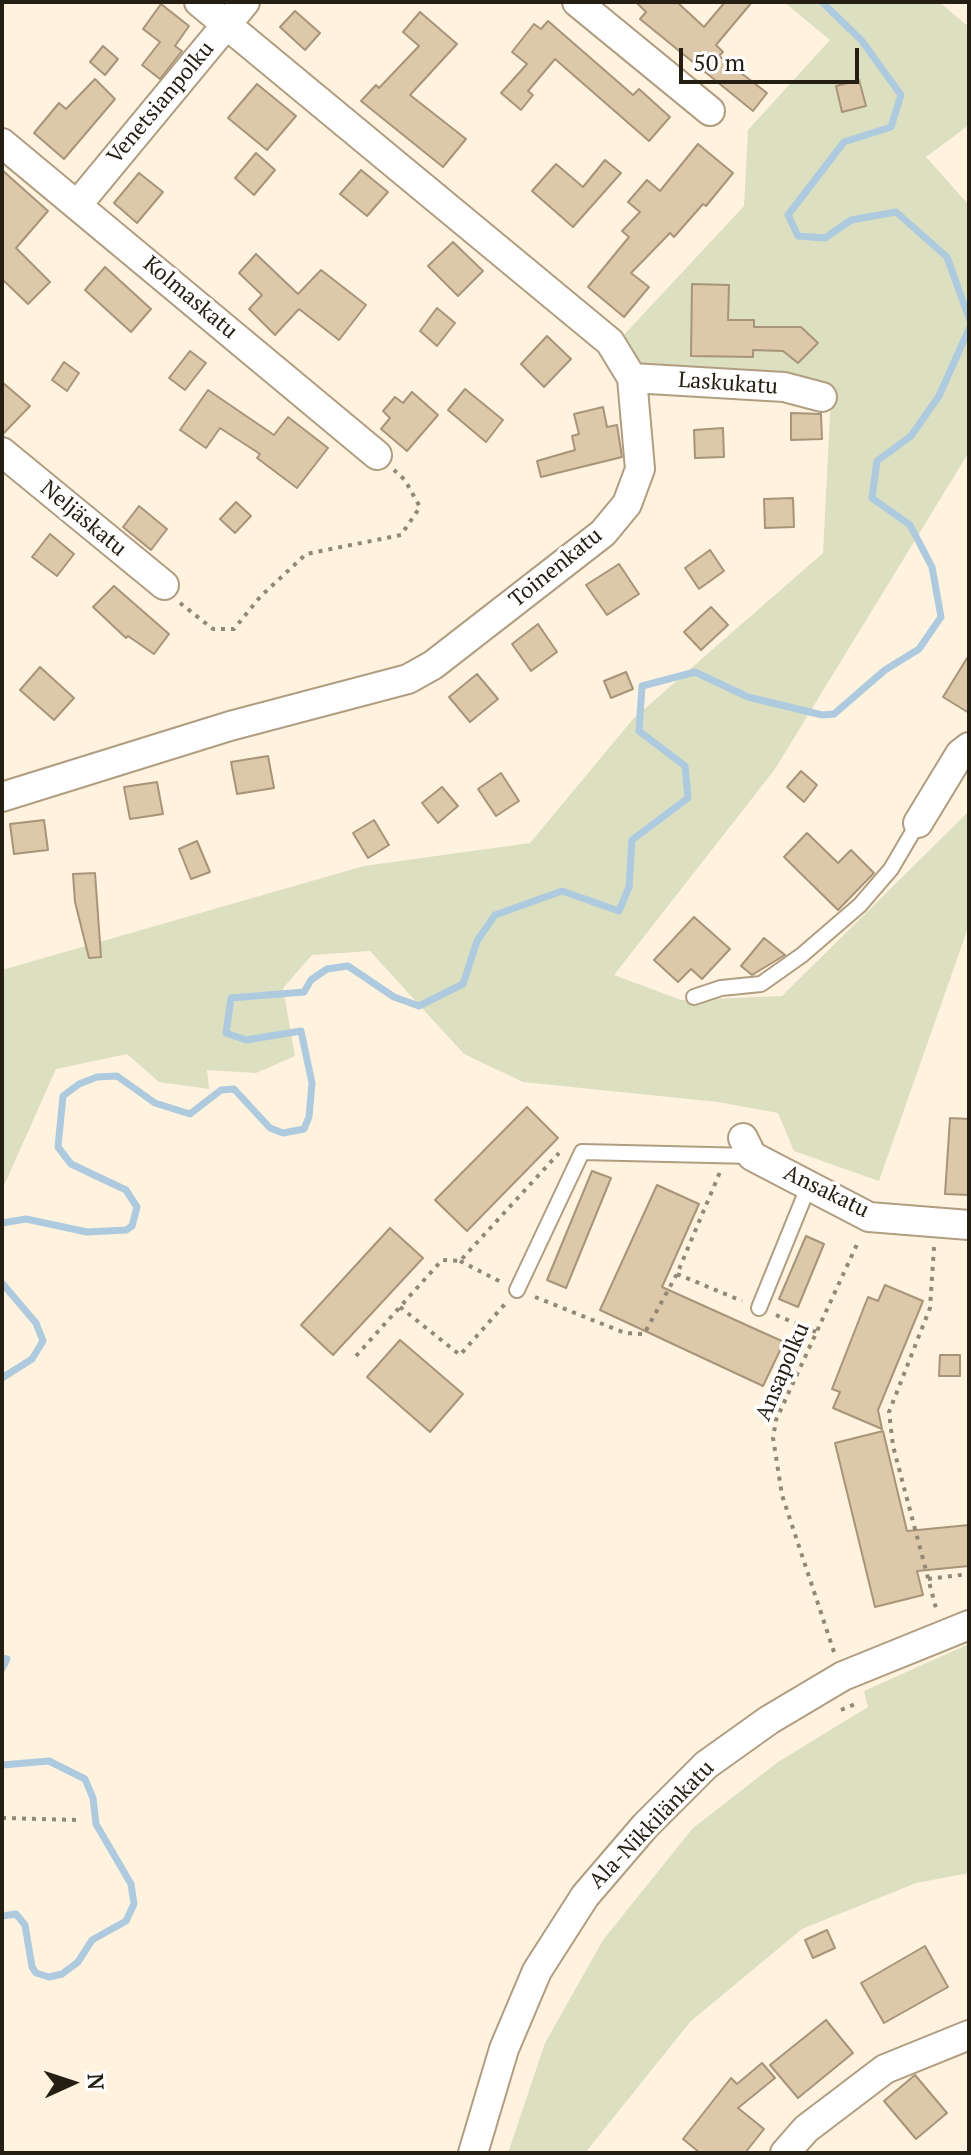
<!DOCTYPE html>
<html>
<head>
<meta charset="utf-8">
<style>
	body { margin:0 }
	#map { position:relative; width:971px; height:2155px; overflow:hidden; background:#fff2df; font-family:"PT Serif",serif }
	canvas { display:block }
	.frame { position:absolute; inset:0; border:4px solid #251e12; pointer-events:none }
	.north { position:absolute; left:32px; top:2043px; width:80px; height:80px; -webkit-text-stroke:6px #fff; paint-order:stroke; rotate:87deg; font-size:22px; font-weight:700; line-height:32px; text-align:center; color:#251e12 }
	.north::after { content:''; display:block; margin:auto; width:28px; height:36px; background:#251e12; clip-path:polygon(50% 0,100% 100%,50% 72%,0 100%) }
	.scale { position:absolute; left:679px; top:48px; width:180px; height:36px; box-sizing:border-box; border:4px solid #251e12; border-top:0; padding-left:10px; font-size:24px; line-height:28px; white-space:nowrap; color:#251e12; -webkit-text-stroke:6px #fff; paint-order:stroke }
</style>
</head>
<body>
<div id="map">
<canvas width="971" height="2155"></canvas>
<div class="frame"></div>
<div class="north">N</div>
<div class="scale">50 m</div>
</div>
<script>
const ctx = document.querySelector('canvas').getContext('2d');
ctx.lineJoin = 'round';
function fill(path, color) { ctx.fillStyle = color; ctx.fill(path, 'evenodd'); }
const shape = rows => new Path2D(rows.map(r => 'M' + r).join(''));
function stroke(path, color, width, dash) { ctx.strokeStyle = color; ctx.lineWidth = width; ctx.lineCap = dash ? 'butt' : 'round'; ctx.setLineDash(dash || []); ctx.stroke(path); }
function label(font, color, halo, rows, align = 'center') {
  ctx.font = font + ' "PT Serif",serif'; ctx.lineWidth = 7; ctx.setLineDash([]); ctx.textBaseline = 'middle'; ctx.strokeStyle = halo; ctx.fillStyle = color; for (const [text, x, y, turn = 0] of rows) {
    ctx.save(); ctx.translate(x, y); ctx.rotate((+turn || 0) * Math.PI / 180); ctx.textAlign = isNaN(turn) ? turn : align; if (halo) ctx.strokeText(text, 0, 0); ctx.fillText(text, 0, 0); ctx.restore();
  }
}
fill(shape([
	[784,2,939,2,969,27,969,125,926,157,969,205,969,452,775,769,614,975,681,1000,782,996,969,811,969,925,879,1181,794,1151,778,1113,718,1102,523,1082,464,1054,370,951,312,955,283,988,295,1056,256,1073,207,1070,209,1089,159,1082,127,1054,56,1069,2,1190,2,970,364,866,530,843,633,719,823,553,831,394,662,396,621,338,744,206,748,130,830,40],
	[969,1644,969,1873,916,1883,802,1929,690,2022,585,2153,508,2153,545,2043,603,1940,693,1828,778,1762,868,1707,864,1691]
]), '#dcdfc0');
stroke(shape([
	[822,2,862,41,901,95,891,127,844,142,788,215,798,236,825,238,851,220,896,212,947,257,969,318],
	[2,1223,26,1219,87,1232,126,1230,132,1226,137,1207,126,1190,71,1164,58,1147,63,1096,79,1084,97,1077,117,1076,155,1103,190,1114,221,1090,234,1089,270,1128,283,1133,304,1129,309,1117,312,1083,301,1031,246,1040,226,1033,231,998,304,992,311,980,327,969,348,966,394,997,419,1006,463,984,477,941,495,915,562,891,619,911,629,887,632,840,688,798,685,766,639,731,642,686,695,672,748,697,822,715,834,714,885,670,919,649,941,617,932,567,910,525,872,498,877,461,911,436,939,396,969,329],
	[2,1283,36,1323,43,1341,32,1359,2,1378],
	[2,1658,7,1659,2,1669],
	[2,1765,49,1761,85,1779,93,1798,96,1824,131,1884,134,1904,126,1921,92,1940,78,1962,62,1974,49,1977,36,1973,32,1967,25,1925,16,1914,2,1916]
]), '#adcadf', 7);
const building = shape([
	[636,2,677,2,704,27,725,2,752,2,716,45,723,52,719,56,767,93,753,111,640,19,646,12,636,2],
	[161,4,189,26,175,46,182,51,160,79,142,65,160,42,143,29,161,4],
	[295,11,320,33,305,50,280,27,295,11],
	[420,12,457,44,410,95,466,139,443,167,361,101,376,85,379,88,419,46,403,32,420,12],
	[548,21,633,95,639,89,670,117,649,141,555,59,528,91,533,95,521,110,501,93,527,64,512,52,534,24,541,29,548,21],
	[103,46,118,59,105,75,90,62,103,46],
	[95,79,115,99,64,159,34,133,59,103,66,109,95,79],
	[859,80,866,106,842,112,836,86,859,80],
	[257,84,296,116,267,150,228,118,257,84],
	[698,144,733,173,706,206,703,204,674,237,670,233,631,273,649,287,624,317,588,287,629,237,622,231,640,212,628,202,647,180,660,191,698,144],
	[256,153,275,170,254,195,235,178,256,153],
	[605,160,621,173,573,227,532,191,556,164,583,187,605,160],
	[2,170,48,211,16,248,50,282,28,304,2,279,2,170],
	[361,170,388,192,367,216,340,194,361,170],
	[139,173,163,192,137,223,114,203,139,173],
	[453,242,483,271,458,296,428,266,453,242],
	[256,254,298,294,321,270,366,305,339,340,299,309,275,335,249,309,262,295,239,273,256,254],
	[105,267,151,309,131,332,85,290,105,267],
	[692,284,729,285,728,320,754,320,754,327,801,327,818,343,798,363,783,351,753,350,753,357,691,356,692,284],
	[437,308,455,323,437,346,420,331,437,308],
	[547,336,571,359,544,387,521,364,547,336],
	[190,351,206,363,185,390,169,378,190,351],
	[64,362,79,373,67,391,52,380,64,362],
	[2,382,30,406,2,435,2,382],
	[465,389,503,420,486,442,448,410,465,389],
	[208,390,274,435,288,417,328,448,297,488,257,458,260,454,220,428,206,448,180,430,208,390],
	[412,392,438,415,407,451,381,429,390,418,383,411,395,397,403,403,412,392],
	[603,407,607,427,617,425,622,457,541,477,537,461,575,450,572,436,579,434,574,414,603,407],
	[791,413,821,414,822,439,791,440,791,413],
	[723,428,724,457,695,458,694,430,723,428],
	[793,498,794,527,765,528,764,499,793,498],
	[236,502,251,516,235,533,220,519,236,502],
	[139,506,167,529,151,550,123,527,139,506],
	[50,534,74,554,57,576,32,557,50,534],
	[710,550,724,571,699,589,685,568,710,550],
	[619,564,639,594,607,615,586,585,619,564],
	[114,586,169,634,154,654,128,636,126,638,93,607,114,586],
	[711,607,728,625,701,650,684,632,711,607],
	[538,624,557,652,531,671,512,644,538,624],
	[969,655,969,713,943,697,969,655],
	[40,667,74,698,54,720,20,690,40,667],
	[626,672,633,689,611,698,604,681,626,672],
	[477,674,498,699,470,722,449,697,477,674],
	[268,756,274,788,237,794,231,762,268,756],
	[801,771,817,785,804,802,787,787,801,771],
	[501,773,519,801,496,816,478,789,501,773],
	[157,782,163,814,130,819,124,787,157,782],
	[442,787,458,806,438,823,422,803,442,787],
	[44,820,48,850,14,854,10,824,44,820],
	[374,820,389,845,368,858,353,833,374,820],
	[807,833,838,863,851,850,874,873,838,910,784,857,807,833],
	[197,841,210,872,191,879,179,849,197,841],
	[95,873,101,957,89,958,75,902,73,874,95,873],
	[694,917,730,949,702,979,691,969,678,982,654,960,694,917],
	[764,938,785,955,752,975,741,966,764,938],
	[527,1107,558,1138,467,1231,435,1200,527,1107],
	[950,1118,969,1119,969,1195,945,1194,950,1118],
	[592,1171,611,1178,566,1288,547,1280,592,1171],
	[657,1185,699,1204,662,1287,784,1342,763,1386,600,1310,657,1185],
	[390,1228,423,1258,333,1355,301,1325,390,1228],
	[806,1236,824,1244,798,1307,779,1299,806,1236],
	[885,1285,923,1301,878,1410,882,1429,833,1408,840,1392,832,1389,868,1297,878,1301,885,1285],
	[400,1340,463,1394,430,1432,367,1377,400,1340],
	[940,1355,960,1355,960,1376,939,1376,940,1355],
	[883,1431,907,1531,969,1525,969,1566,917,1571,923,1595,875,1607,835,1443,883,1431],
	[827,1930,835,1948,813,1958,805,1940,827,1930],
	[925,1946,948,1987,884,2023,861,1983,925,1946],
	[826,2020,853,2053,798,2098,770,2065,826,2020],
	[762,2063,775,2078,738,2108,764,2129,745,2153,700,2153,683,2139,731,2078,737,2084,762,2063],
	[915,2075,947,2113,916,2139,884,2101,915,2075]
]);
fill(building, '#ddc8aa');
stroke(building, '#a89478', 2);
const service = shape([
	[694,997,721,988,761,984,802,955,860,905,891,869,918,823],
	[517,1290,582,1152,752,1156],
	[759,1308,809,1185]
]);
const minor = shape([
	[577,2,710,111],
	[2,143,377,455],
	[78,204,245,2],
	[632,378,784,387,822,397],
	[2,452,164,585],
	[2,797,230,726,408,679,433,665,603,533,627,504,640,469,632,378,610,342,199,2],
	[918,823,960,754,969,747],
	[743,1138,752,1156,869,1217,969,1225],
	[473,2153,504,2049,537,1971,585,1896,645,1826,706,1765,769,1720,843,1676,969,1625],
	[785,2153,806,2129,885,2069,969,2035]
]);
stroke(service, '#b19d80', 18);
stroke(minor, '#b19d80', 32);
stroke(shape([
	[180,603,213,629,234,629,260,597,306,554,401,535,420,507,405,480,394,470],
	[934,1247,930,1308,889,1412,893,1446,937,1612],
	[460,1261,501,1282],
	[677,1274,742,1301],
	[535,1297,625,1333,644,1334,677,1274,720,1172],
	[400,1307,460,1355,505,1304],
	[776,1315,816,1332],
	[356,1356,442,1260,460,1261,559,1153],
	[928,1579,969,1574],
	[834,1652,782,1495,773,1438,776,1420,859,1240],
	[841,1710,855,1704,853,1700],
	[2,1818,77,1820]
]), '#928878', 4, [4, 6]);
stroke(service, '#fff', 14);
stroke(minor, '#fff', 28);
label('22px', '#251e12', '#fff', [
	["Venetsianpolku",161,103,-50],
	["Kolmaskatu",190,298,40],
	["Laskukatu",728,384,4],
	["Neljäskatu",83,519,40],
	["Toinenkatu",556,568,-39],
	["Ansakatu",826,1192,26],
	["Ansapolku",783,1372,-67],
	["Ala-Nikkilänkatu",652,1825,-46]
]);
</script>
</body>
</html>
